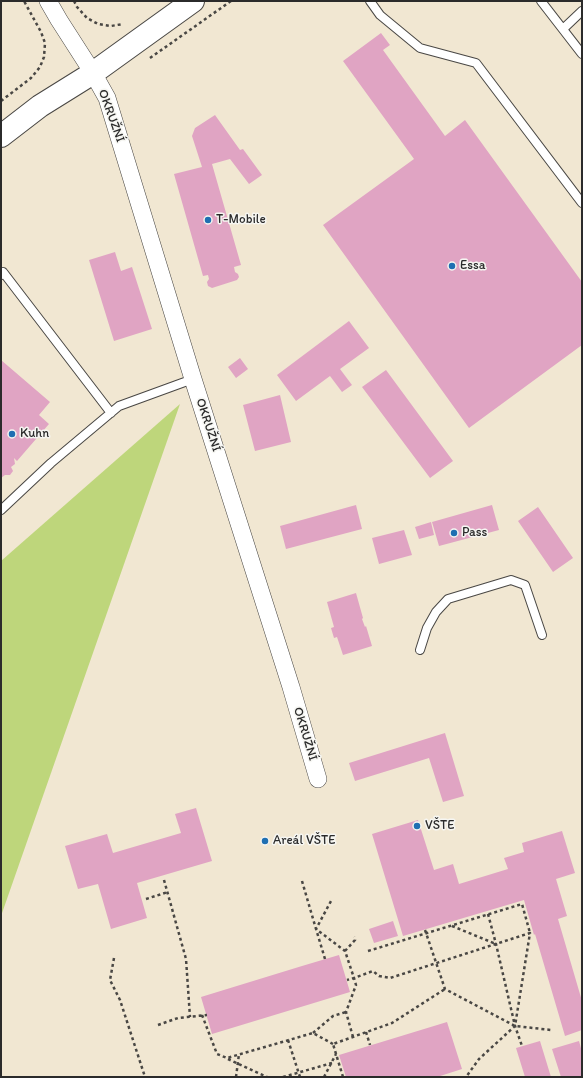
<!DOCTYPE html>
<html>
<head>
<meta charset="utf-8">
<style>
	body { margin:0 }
	#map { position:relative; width:583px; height:1078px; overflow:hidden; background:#f1e7d2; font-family:Itim,sans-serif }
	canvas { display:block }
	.frame { position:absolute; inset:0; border:2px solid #2b2b2b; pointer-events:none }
</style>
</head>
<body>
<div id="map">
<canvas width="583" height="1078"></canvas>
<div class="frame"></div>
</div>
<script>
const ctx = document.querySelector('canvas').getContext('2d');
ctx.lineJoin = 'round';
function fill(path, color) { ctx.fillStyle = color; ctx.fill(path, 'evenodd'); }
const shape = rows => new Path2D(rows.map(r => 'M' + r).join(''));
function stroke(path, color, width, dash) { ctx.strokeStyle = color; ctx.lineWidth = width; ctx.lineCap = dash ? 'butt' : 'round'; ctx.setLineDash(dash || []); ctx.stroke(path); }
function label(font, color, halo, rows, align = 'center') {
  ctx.font = font + ' Itim,sans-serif'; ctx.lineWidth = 3; ctx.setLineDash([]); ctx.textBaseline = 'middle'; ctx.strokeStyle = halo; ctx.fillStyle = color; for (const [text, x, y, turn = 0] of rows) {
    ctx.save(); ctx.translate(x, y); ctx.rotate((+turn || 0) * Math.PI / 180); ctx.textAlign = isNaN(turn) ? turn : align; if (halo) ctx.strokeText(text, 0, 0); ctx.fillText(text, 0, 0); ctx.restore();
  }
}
fill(shape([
	[180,404,1,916,1,561]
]), '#bed67b');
fill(shape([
	[381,33,390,45,383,50,445,136,465,120,582,282,582,345,469,428,323,225,414,159,343,61],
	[215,115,240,150,243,149,262,175,249,184,230,159,212,164,241,265,234,267,235,272,238,274,239,277,237,280,212,288,208,286,207,282,209,279,208,275,203,276,174,174,202,167,192,136,195,128],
	[115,252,121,271,132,267,152,329,114,341,89,260],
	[349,321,369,348,340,369,352,385,342,392,330,376,296,401,277,375],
	[240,358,248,369,236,378,228,367],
	[1,360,50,402,39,415,49,424,17,461,14,458,15,464,11,467,13,471,10,475,5,475,1,478],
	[386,370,453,461,430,478,362,387],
	[280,395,291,442,255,451,243,405],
	[356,505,362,529,286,549,280,526],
	[492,505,499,530,439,546,432,522],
	[538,507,573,558,553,572,518,521],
	[431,522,434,535,419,539,415,527],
	[404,530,412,555,379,564,372,538],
	[356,593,363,618,362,619,365,627,366,626,372,646,343,655,337,637,334,638,331,628,334,627,327,602],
	[445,733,464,796,443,802,429,758,355,781,349,763],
	[196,808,212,861,137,883,147,918,111,929,98,884,78,889,65,846,107,834,113,853,181,833,175,814],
	[418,820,434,870,453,864,459,884,508,869,504,858,524,852,522,843,562,831,575,873,556,879,567,916,558,919,582,1001,582,1030,565,1036,535,934,534,935,524,900,403,936,372,834],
	[393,921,398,936,374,943,369,929],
	[339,955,350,992,212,1034,201,997,302,966],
	[447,1022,462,1069,437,1077,346,1077,339,1055],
	[540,1041,551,1077,525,1077,516,1048],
	[579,1041,582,1052,582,1077,561,1077,552,1049]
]), '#e0a4c3');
const service = shape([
	[370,1,380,15,420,48,476,63,582,203],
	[541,1,582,54],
	[563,29,582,11],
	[1,275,3,272,111,413],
	[1,510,51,463,119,406,193,379],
	[420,650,427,628,436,612,448,599,511,580,525,585,542,635]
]);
const minor = shape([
	[48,1,59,20,93,73,107,98,193,379,291,687,318,779]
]);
const secondary = shape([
	[1,136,40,106,93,73,193,1]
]);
stroke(service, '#494744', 10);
stroke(minor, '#494744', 18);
stroke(secondary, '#494744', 24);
stroke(shape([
	[74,1,77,7,87,18,98,24,111,26,123,24],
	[150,58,231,1],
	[1,101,31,78,40,67,44,57,45,43,41,32,24,1],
	[164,880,186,959,190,1017],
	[302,881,316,929,345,951,354,978,347,980],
	[146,899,168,892],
	[488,914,496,944,515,1026,522,1046],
	[452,926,496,944],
	[425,930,445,989,515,1026,551,1030],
	[345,951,355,940,354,937],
	[368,951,522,904,530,933],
	[114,958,110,980,120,1000,145,1077],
	[325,959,316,929,331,901],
	[202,1015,217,1054,227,1058,313,1033,333,1044],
	[158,1025,178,1018,207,1015],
	[366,1032,370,1045],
	[313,1033,333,1016,346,1012],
	[353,1037,346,1012,356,985,354,978,373,971,379,976,390,978,530,933,515,1026,479,1059,466,1077],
	[288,1040,300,1077],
	[228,1059,267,1077],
	[236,1077,239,1054],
	[283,1077,332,1063],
	[324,1077,336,1054],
	[343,1077,333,1044,392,1023,445,989]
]), '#494744', 2.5, [3, 3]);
stroke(service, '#fff', 8);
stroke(minor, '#fff', 17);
stroke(secondary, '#fff', 22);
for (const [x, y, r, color] of [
	[208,220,4,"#1f6fb2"],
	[452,266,4,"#1f6fb2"],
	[12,434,4,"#1f6fb2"],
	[454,533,4,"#1f6fb2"],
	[417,826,4,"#1f6fb2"],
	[265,841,4,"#1f6fb2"]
]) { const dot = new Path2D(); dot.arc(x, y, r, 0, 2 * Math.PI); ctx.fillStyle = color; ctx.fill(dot); stroke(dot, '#f6f6f2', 1.5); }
label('13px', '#2b2b2b', '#f6f6f2', [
	["OKRUŽNÍ",111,116,70],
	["OKRUŽNÍ",208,425,72],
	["OKRUŽNÍ",305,734,73]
]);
label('13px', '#2b2b2b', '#f6f6f2', [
	["T-Mobile",216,220],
	["Essa",460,266],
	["Kuhn",20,434],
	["Pass",462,533],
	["VŠTE",425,826],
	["Areál VŠTE",273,841]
], 'left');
</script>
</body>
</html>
